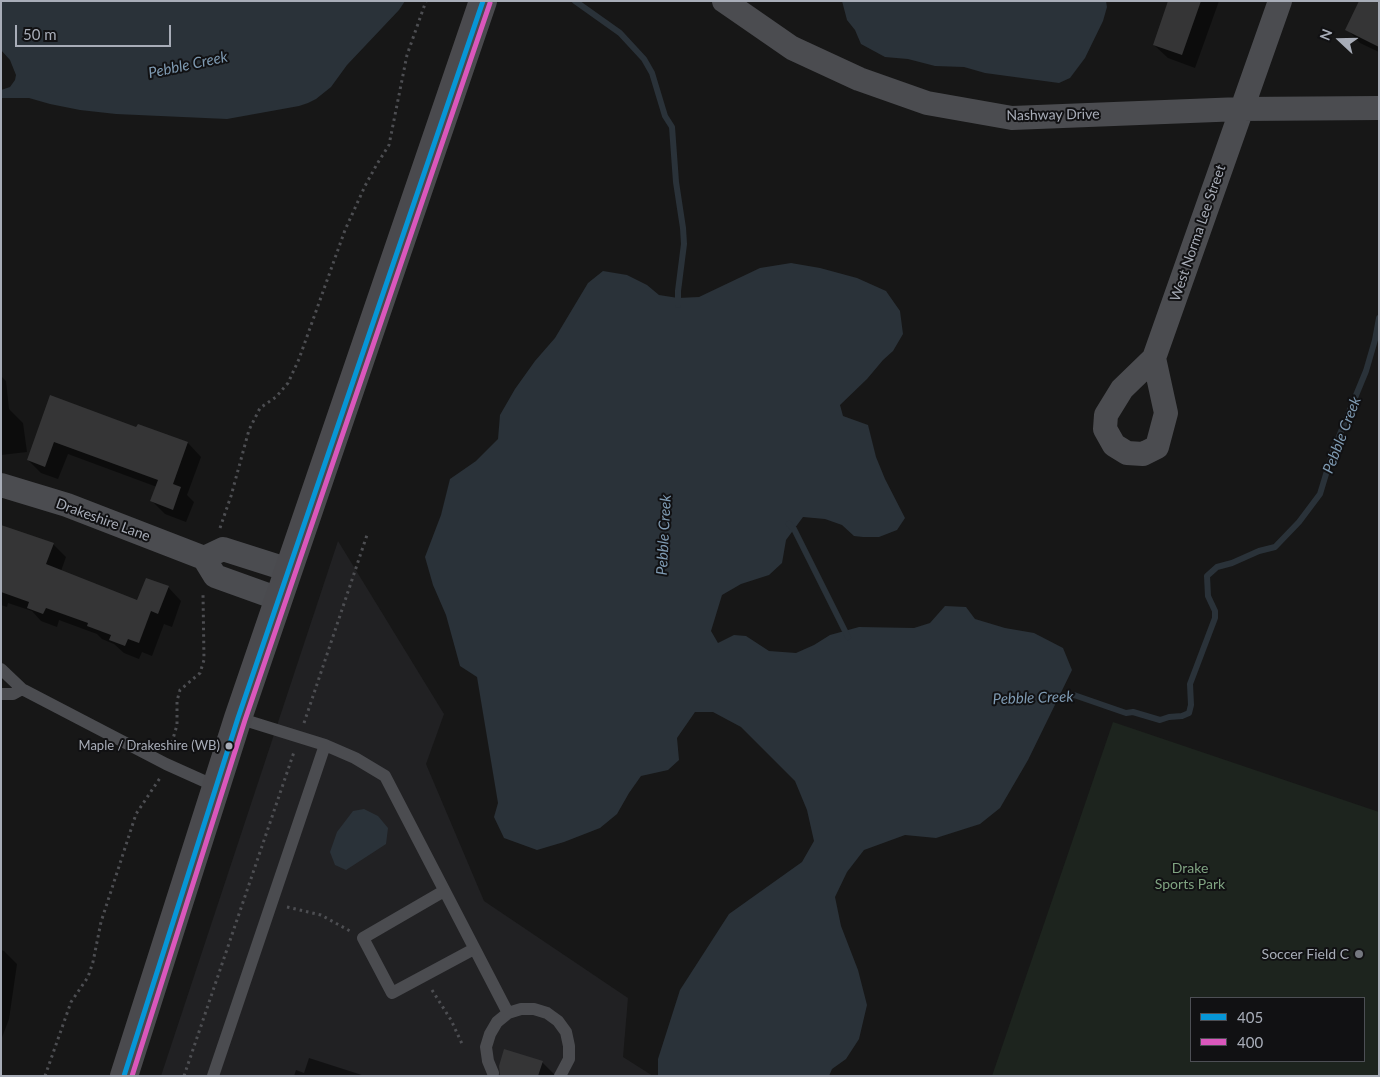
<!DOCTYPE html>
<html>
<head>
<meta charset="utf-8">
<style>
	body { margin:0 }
	#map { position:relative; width:1380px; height:1077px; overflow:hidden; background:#171717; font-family:Lato,sans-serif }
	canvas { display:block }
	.frame { position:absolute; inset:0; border:2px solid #a8adb8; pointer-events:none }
	.legend { position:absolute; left:1190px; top:997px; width:175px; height:65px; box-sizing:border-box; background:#111113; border:1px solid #4d4f55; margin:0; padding:6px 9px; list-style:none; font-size:15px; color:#a8adb8 }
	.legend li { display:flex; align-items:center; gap:10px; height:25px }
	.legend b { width:25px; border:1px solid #4d4f55 }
	.north { position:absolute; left:1315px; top:15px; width:50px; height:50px; -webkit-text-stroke:4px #111113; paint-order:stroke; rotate:291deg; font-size:14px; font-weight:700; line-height:20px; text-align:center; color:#a8adb8 }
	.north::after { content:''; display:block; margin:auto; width:18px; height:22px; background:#a8adb8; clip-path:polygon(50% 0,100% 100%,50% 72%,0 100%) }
	.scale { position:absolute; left:15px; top:25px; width:156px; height:22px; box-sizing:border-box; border:2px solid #a8adb8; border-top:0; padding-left:6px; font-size:15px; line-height:18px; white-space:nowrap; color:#a8adb8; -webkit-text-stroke:4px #111113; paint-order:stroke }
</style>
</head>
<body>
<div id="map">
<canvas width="1380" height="1077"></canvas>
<div class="frame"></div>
<ul class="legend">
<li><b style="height:6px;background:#0696d7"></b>405</li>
<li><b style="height:6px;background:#da57bc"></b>400</li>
</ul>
<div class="north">N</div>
<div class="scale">50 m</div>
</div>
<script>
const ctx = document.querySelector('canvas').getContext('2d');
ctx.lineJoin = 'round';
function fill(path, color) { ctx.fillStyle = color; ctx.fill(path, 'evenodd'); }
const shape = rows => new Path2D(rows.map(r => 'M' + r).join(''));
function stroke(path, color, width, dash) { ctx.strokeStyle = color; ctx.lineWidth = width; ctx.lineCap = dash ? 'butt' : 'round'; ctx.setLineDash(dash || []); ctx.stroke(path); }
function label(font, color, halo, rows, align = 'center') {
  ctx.font = font + ' Lato,sans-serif'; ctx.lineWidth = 4; ctx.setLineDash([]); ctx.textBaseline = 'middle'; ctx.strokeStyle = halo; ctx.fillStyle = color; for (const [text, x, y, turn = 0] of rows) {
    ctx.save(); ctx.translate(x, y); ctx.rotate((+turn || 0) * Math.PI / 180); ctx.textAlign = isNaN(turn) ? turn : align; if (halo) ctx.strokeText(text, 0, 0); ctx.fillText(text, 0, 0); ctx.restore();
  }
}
fill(shape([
	[338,541,444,714,426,764,484,901,628,998,623,1057,653,1076,161,1076]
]), '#212123');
fill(shape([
	[1113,722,1379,812,1379,1076,992,1076],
	[1191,998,1364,998,1364,1061,1191,1061]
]), '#1d241e');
fill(shape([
	[1,1,405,1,399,10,347,65,331,87,316,99,308,103,299,106,227,119,116,114,80,110,50,104,29,98,1,98,1,90,10,87,15,80,16,75,10,60,1,50],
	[842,1,1106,1,1107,7,1103,21,1085,58,1070,78,1059,83,985,73,964,67,935,66,908,59,885,57,861,44,855,30,847,20],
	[791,263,820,268,857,278,886,291,900,311,903,334,893,351,883,360,867,379,840,405,843,416,868,425,876,457,885,479,905,518,897,530,879,537,863,537,854,536,842,525,825,519,803,517,786,540,782,563,769,575,741,584,722,595,711,631,718,643,734,635,746,636,769,651,796,653,814,645,830,635,859,627,914,628,930,623,945,606,966,607,975,619,1005,628,1034,633,1063,648,1072,670,1028,760,1000,808,980,824,936,838,905,835,864,850,847,872,835,897,841,926,858,970,867,1005,859,1039,846,1059,832,1069,829,1076,658,1076,658,1059,680,990,729,914,802,862,814,841,807,810,795,781,741,727,713,712,695,712,677,738,679,760,668,770,641,776,629,793,617,814,600,828,564,842,537,850,504,838,494,817,498,803,477,677,460,666,446,615,433,585,425,557,441,515,450,479,476,461,498,439,500,415,515,389,535,361,555,338,588,283,603,271,627,275,647,285,659,295,678,298,699,297,760,268],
	[364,809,378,816,388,828,386,844,346,870,335,865,330,852,337,832,353,811]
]), '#2a3239');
fill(shape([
	[1170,1,1219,1,1195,68,1168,58,1154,45],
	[1379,1,1379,52,1360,43,1347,29],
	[1,376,6,381,9,409,23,423,27,452,1,455],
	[51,397,137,429,138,425,188,443,201,457,187,495,194,502,186,522,165,514,152,501,157,487,68,454,58,479,41,473,28,460],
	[1,526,53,544,66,557,61,571,138,602,168,587,181,601,172,627,164,624,152,656,142,652,139,659,124,653,114,644,102,639,97,634,59,620,57,627,41,621,32,611,8,603,7,607,1,605],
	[1,950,4,951,17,964,9,1019,1,1040],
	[309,1058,365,1076,294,1076,296,1070,304,1073],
	[542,1062,556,1076,502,1076]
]), '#0007');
stroke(shape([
	[575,1,620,33,644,59,652,73,665,116,672,127,676,182,683,228,684,244,678,291,678,305],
	[789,524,794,529,848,637],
	[1052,697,1074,695,1126,713,1133,712,1160,720,1169,717,1182,716,1189,713,1191,705,1190,684,1215,618,1215,611,1208,596,1207,576,1217,567,1232,563,1259,551,1275,547,1299,522,1320,494,1333,451,1366,371,1375,340,1379,318]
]), '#2a3239', 6);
fill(shape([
	[1168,1,1201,1,1182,55,1153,45],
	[1359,1,1379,1,1379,47,1345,30],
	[50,395,136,427,138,424,188,442,173,484,181,487,173,510,150,501,158,480,54,442,45,467,27,460],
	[1,525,54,543,46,564,137,600,146,578,169,586,158,614,151,611,139,643,128,639,125,646,109,640,111,635,87,626,88,623,46,608,43,614,27,608,29,602,1,592],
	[504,1049,543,1061,538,1076,500,1076,499,1066]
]), '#353536');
stroke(shape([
	[220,528,231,496,249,430,260,408,276,397,288,383,299,359,345,230,365,186,377,164,389,145,407,55,426,1],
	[304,723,367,535],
	[170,749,177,725,177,701,180,690,200,673,204,660,203,594],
	[287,907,321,915,350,931],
	[432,990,451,1020,463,1046],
	[45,1076,71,1002,88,977,93,962,101,922,136,814,160,778],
	[184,1076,294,752]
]), '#4d4e52', 3, [2.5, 4]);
stroke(shape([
	[1,669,22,689,166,764,215,786],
	[1,694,13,694,22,689],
	[325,745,355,758,385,776,508,1013],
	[444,891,363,938,392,993,474,949],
	[493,1073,488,1061,486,1047,490,1034,497,1022,508,1013,521,1009,534,1009,547,1013,558,1021,566,1032,569,1046,569,1059,560,1076],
	[213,1076,325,745,238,718]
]), '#4b4c50', 12);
stroke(shape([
	[724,1,792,48,859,79,927,103,1012,118,1241,109,1379,108],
	[1154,358,1166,413,1157,447,1143,454,1127,453,1114,445,1105,429,1106,415,1122,389,1154,358,1280,1],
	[1,485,67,505,204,558],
	[279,599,215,576,204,558,223,549,289,570]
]), '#4b4c50', 24);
stroke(shape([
	[124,1076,238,718,483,1]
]), '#4a4a4e', 28);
stroke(shape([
	[124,1076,238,718,483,1]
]), '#0696d7', 5);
stroke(shape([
	[132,1076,245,720,490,3]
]), '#da57bc', 5);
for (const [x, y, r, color] of [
	[229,746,4.5,"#a8adb8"],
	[1359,954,5,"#757880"]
]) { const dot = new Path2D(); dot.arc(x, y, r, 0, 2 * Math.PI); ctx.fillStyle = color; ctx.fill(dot); stroke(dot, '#111113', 2); }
label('13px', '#a8adb8', '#111113', [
	["Maple / Drakeshire (WB)",220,746]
], 'right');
label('14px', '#a8adb8', '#111113', [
	["Nashway Drive",1053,115,-1],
	["West Norma Lee Street",1198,233,-71],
	["Drakeshire Lane",103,520,20]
]);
label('14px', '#7fa381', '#111113', [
	["Drake",1190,868],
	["Sports Park",1190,884]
]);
label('14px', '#a8adb8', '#111113', [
	["Soccer Field C",1349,954]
], 'right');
label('italic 15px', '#7f9bb3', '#111113', [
	["Pebble Creek",188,65,-12],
	["Pebble Creek",1342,435,-69],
	["Pebble Creek",664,535,-87],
	["Pebble Creek",1033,698,-2]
]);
</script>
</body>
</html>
